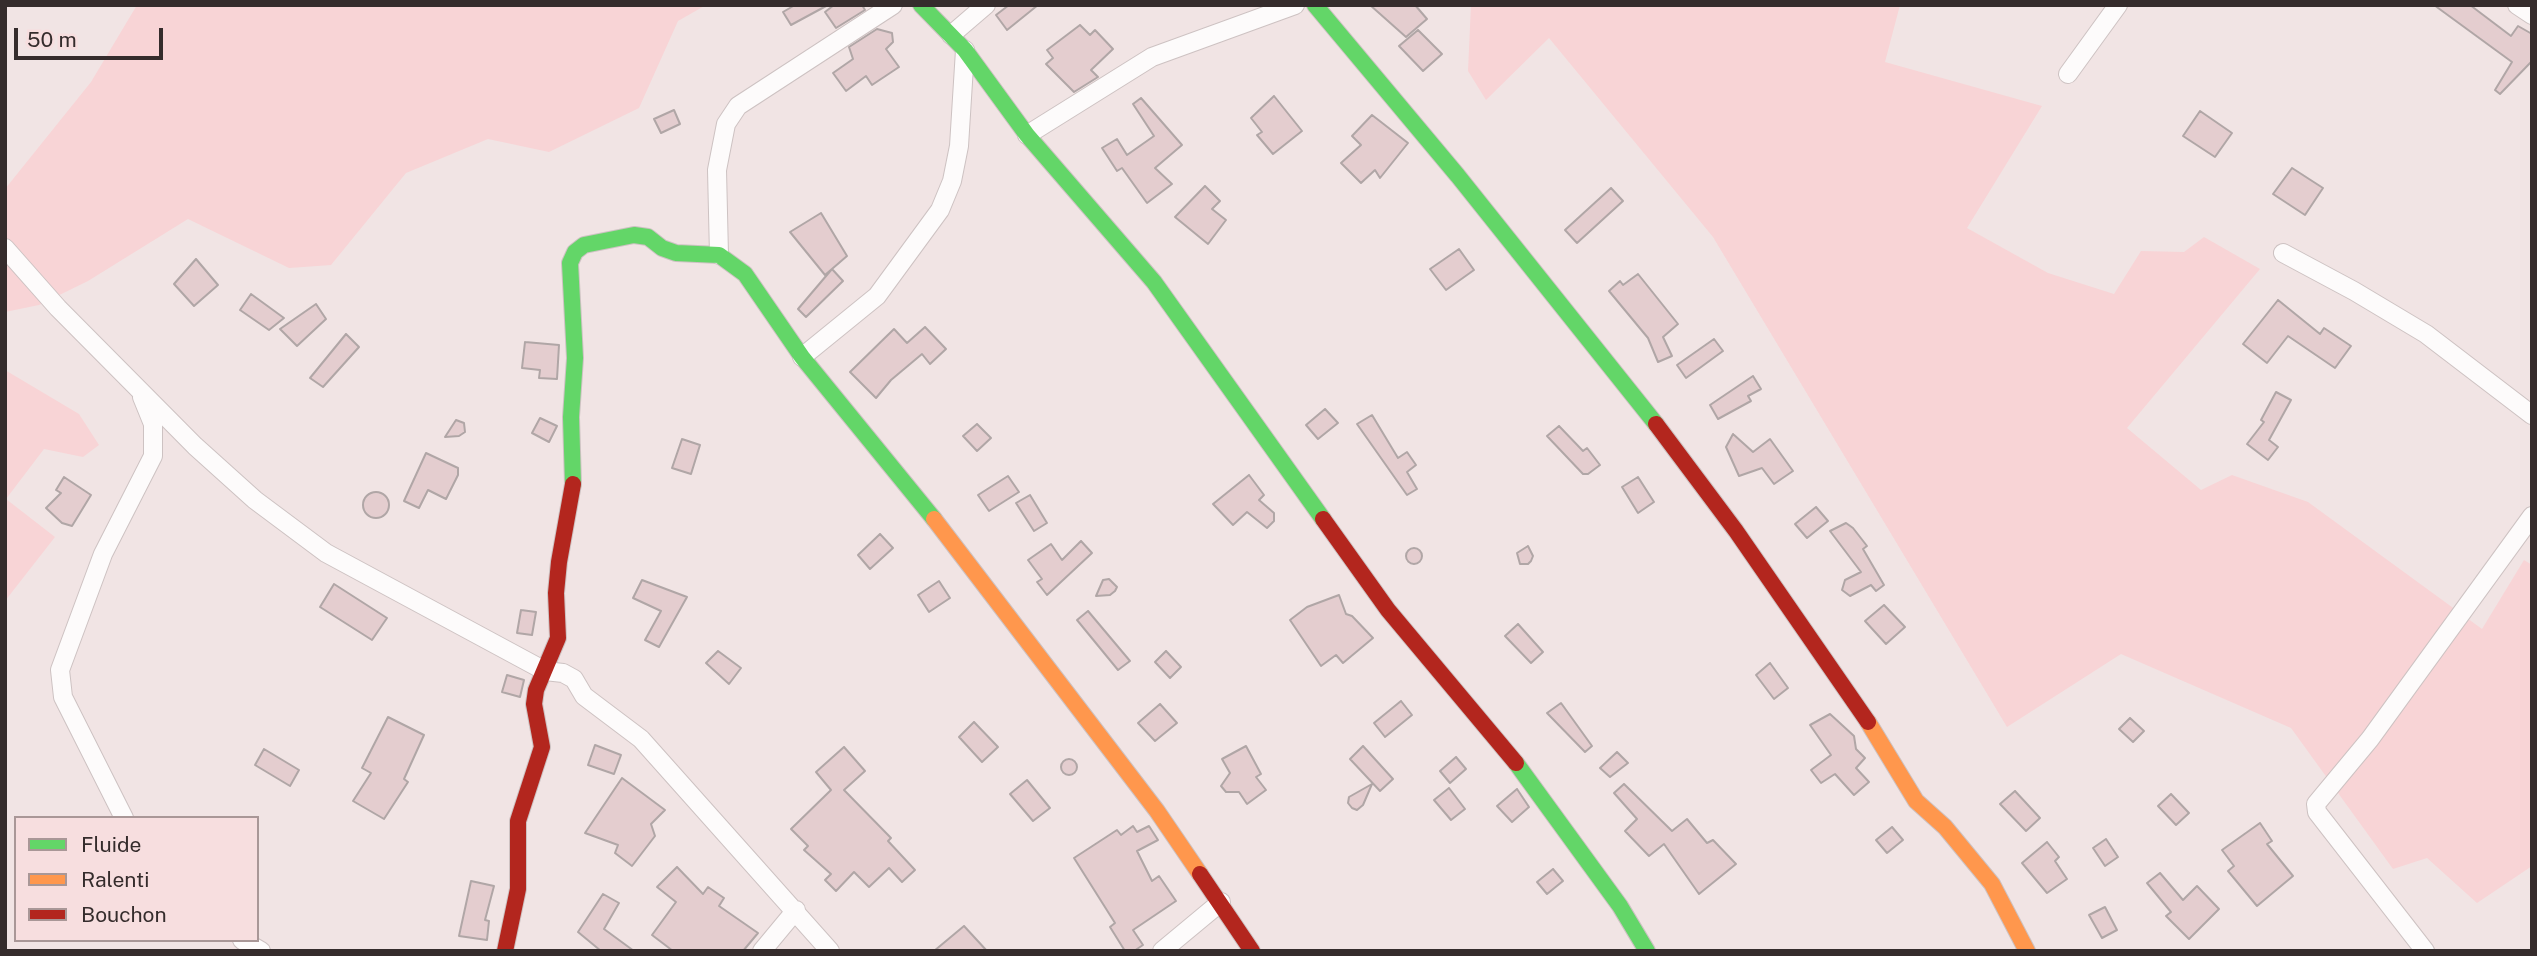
<!DOCTYPE html>
<html>
<head>
<meta charset="utf-8">
<style>
	body { margin:0 }
	#map { position:relative; width:2537px; height:956px; overflow:hidden; background:#f1e4e4; font-family:"Public Sans",sans-serif }
	canvas { display:block }
	.frame { position:absolute; inset:0; border:7px solid #352c2c; pointer-events:none }
	.legend { position:absolute; left:14px; top:816px; width:245px; height:126px; box-sizing:border-box; background:#f7dedf; border:2px solid #a99797; margin:0; padding:9px 12px; list-style:none; font-size:21px; color:#352c2c }
	.legend li { display:flex; align-items:center; gap:14px; height:35px }
	.legend b { width:35px; border:2px solid #a99797 }
	.scale { position:absolute; left:14px; top:28px; width:149px; height:32px; box-sizing:border-box; border:4px solid #352c2c; border-top:0; padding-left:9px; font-size:21px; line-height:24px; white-space:nowrap; color:#352c2c; -webkit-text-stroke:5px #f7dedf; paint-order:stroke }
</style>
</head>
<body>
<div id="map">
<canvas width="2537" height="956"></canvas>
<div class="frame"></div>
<ul class="legend">
<li><b style="height:9px;background:#63d668"></b>Fluide</li>
<li><b style="height:9px;background:#ff974d"></b>Ralenti</li>
<li><b style="height:9px;background:#b3261e"></b>Bouchon</li>
</ul>
<div class="scale">50 m</div>
</div>
<script>
const ctx = document.querySelector('canvas').getContext('2d');
ctx.lineJoin = 'round';
function fill(path, color) { ctx.fillStyle = color; ctx.fill(path, 'evenodd'); }
const shape = rows => new Path2D(rows.map(r => 'M' + r).join(''));
function stroke(path, color, width, dash) { ctx.strokeStyle = color; ctx.lineWidth = width; ctx.lineCap = dash ? 'butt' : 'round'; ctx.setLineDash(dash || []); ctx.stroke(path); }
fill(shape([
	[137,5,706,5,678,21,639,108,549,152,488,139,406,173,331,265,289,268,188,219,88,281,39,305,5,312,5,189,91,82],
	[1471,5,1900,5,1885,62,2042,106,1967,228,2048,273,2114,294,2141,251,2184,252,2204,237,2260,269,2127,428,2201,490,2232,475,2308,502,2482,629,2524,560,2532,565,2532,866,2477,903,2427,858,2393,869,2291,728,2121,654,2007,727,1713,237,1549,38,1486,100,1468,71],
	[5,370,79,414,99,445,83,457,44,449,6,499,55,537,5,601]
]), '#f8d4d6');
const building = shape([
	[795,5,828,5,791,25,783,12,795,5],
	[834,5,862,5,865,10,836,28,825,12,834,5],
	[1009,5,1038,5,1007,30,996,15,1009,5],
	[1370,5,1415,5,1427,19,1406,37,1370,5],
	[2434,5,2470,5,2511,36,2518,26,2532,34,2532,61,2500,94,2495,90,2512,62,2434,5],
	[1080,25,1090,35,1095,30,1113,49,1091,70,1098,77,1074,92,1046,64,1053,58,1047,50,1080,25],
	[877,29,892,33,893,42,886,49,899,67,872,85,866,76,846,91,833,73,853,59,849,47,877,29],
	[1418,30,1442,54,1423,71,1399,46,1418,30],
	[1274,96,1302,131,1273,154,1257,135,1262,132,1251,118,1274,96],
	[1141,98,1182,145,1155,168,1172,184,1147,203,1122,168,1117,171,1102,148,1117,139,1127,155,1154,136,1133,104,1141,98],
	[674,110,680,124,661,133,654,119,674,110],
	[2200,111,2232,133,2215,157,2183,136,2200,111],
	[1372,115,1408,143,1380,178,1375,170,1361,183,1341,163,1361,145,1352,136,1372,115],
	[2292,168,2323,188,2305,215,2273,194,2292,168],
	[1205,186,1220,201,1212,209,1226,220,1208,244,1175,217,1205,186],
	[1611,188,1623,201,1577,243,1565,230,1611,188],
	[821,213,847,256,825,275,790,232,821,213],
	[1459,249,1474,270,1446,290,1430,269,1459,249],
	[196,259,218,285,194,306,174,284,196,259],
	[832,269,843,281,806,317,798,309,832,269],
	[1638,274,1678,324,1663,337,1672,356,1658,362,1648,338,1609,291,1620,281,1623,285,1638,274],
	[251,294,284,318,269,330,240,310,251,294],
	[2278,300,2320,334,2324,328,2351,346,2335,368,2288,336,2267,363,2243,344,2278,300],
	[316,304,326,319,297,346,280,329,316,304],
	[925,327,946,349,930,364,922,354,891,380,876,398,850,372,894,329,907,343,925,327],
	[346,334,359,347,323,387,310,378,346,334],
	[1714,339,1723,351,1686,378,1677,365,1714,339],
	[525,342,559,345,557,379,539,378,540,370,522,368,525,342],
	[1753,376,1761,389,1748,396,1751,401,1718,419,1710,405,1753,376],
	[2276,392,2291,400,2269,440,2278,447,2268,460,2247,444,2264,422,2261,420,2276,392],
	[1325,409,1338,423,1318,439,1306,425,1325,409],
	[1372,415,1398,458,1407,452,1416,465,1407,472,1417,489,1407,495,1357,424,1372,415],
	[540,418,557,426,549,442,532,433,540,418],
	[456,420,464,423,465,432,459,436,445,437,456,420],
	[977,424,991,438,977,451,963,436,977,424],
	[1559,426,1583,451,1587,448,1600,465,1588,474,1583,474,1547,436,1559,426],
	[1733,434,1753,452,1770,439,1793,471,1774,484,1762,468,1739,476,1726,447,1733,434],
	[682,439,700,445,691,474,672,468,682,439],
	[426,453,458,468,458,475,446,499,428,490,419,508,404,501,426,453],
	[1249,475,1264,495,1259,500,1274,513,1274,521,1267,528,1247,512,1233,525,1213,504,1249,475],
	[1008,476,1019,492,989,511,978,495,1008,476],
	[64,477,91,495,72,526,62,523,46,508,61,493,56,490,64,477],
	[1638,477,1654,502,1638,513,1622,487,1638,477],
	'363 505a13 13 0 1 1 26 0a13 13 0 1 1-26 0Z',
	[1030,495,1047,523,1034,531,1016,503,1030,495],
	[1816,507,1828,521,1807,538,1795,524,1816,507],
	[1846,523,1853,528,1867,546,1863,549,1884,585,1876,591,1871,585,1850,596,1842,590,1845,580,1861,572,1830,531,1846,523],
	[880,534,893,548,870,569,858,555,880,534],
	[1081,541,1092,553,1047,595,1037,582,1042,579,1028,560,1051,544,1062,560,1081,541],
	[1528,546,1533,556,1531,561,1528,564,1520,564,1517,553,1528,546],
	'1406 556a8 8 0 1 1 16 0a8 8 0 1 1-16 0Z',
	[1109,579,1117,587,1115,591,1110,595,1096,596,1103,580,1109,579],
	[642,580,687,597,659,647,645,640,661,611,633,598,642,580],
	[939,581,950,598,929,612,918,595,939,581],
	[334,584,387,618,372,640,320,607,334,584],
	[1339,595,1346,614,1352,616,1373,638,1343,663,1336,655,1321,666,1290,620,1307,607,1339,595],
	[1884,605,1905,627,1886,644,1865,621,1884,605],
	[521,610,536,612,532,635,517,633,521,610],
	[1088,611,1130,661,1118,670,1077,620,1088,611],
	[1518,624,1543,652,1531,663,1505,636,1518,624],
	[718,651,741,668,729,684,706,663,718,651],
	[1166,651,1181,667,1170,678,1155,662,1166,651],
	[1770,663,1788,688,1774,699,1756,675,1770,663],
	[507,675,524,680,520,697,502,692,507,675],
	[1401,701,1412,715,1385,737,1374,723,1401,701],
	[1561,703,1592,746,1585,752,1547,713,1561,703],
	[1160,704,1177,723,1155,741,1138,723,1160,704],
	[1830,714,1854,736,1856,749,1865,758,1856,768,1869,782,1854,795,1835,774,1821,783,1811,770,1831,755,1810,725,1830,714],
	[388,717,424,735,404,779,408,782,384,819,353,801,371,773,362,768,388,717],
	[2130,718,2144,731,2133,742,2119,729,2130,718],
	[974,722,998,747,982,762,959,737,974,722],
	[595,745,621,755,614,774,588,765,595,745],
	[1246,746,1261,774,1256,777,1266,790,1247,804,1239,792,1226,792,1221,786,1230,773,1222,759,1246,746],
	[1363,746,1393,779,1380,791,1350,759,1363,746],
	[844,747,865,771,844,790,891,838,888,841,915,870,902,882,889,868,869,887,854,872,836,891,825,880,831,874,804,850,808,846,791,829,831,790,816,772,844,747],
	[264,749,299,770,290,786,255,765,264,749],
	[1617,752,1628,763,1610,777,1600,768,1617,752],
	[1456,757,1466,769,1450,783,1440,771,1456,757],
	'1061 767a8 8 0 1 1 16 0a8 8 0 1 1-16 0Z',
	[622,778,665,810,651,824,655,836,632,866,615,853,618,845,585,833,622,778],
	[1027,780,1050,808,1033,821,1010,794,1027,780],
	[1372,784,1363,805,1357,810,1352,808,1348,803,1349,797,1372,784],
	[1624,784,1672,831,1687,819,1707,843,1713,840,1736,864,1699,894,1664,844,1649,856,1625,831,1637,819,1614,793,1624,784],
	[1449,788,1465,809,1451,820,1434,800,1449,788],
	[1517,789,1529,807,1512,822,1497,806,1517,789],
	[2015,791,2040,818,2026,831,2000,804,2015,791],
	[2171,794,2189,813,2176,825,2158,806,2171,794],
	[2260,823,2272,841,2267,844,2293,876,2257,906,2228,871,2234,866,2222,850,2260,823],
	[1133,826,1137,832,1149,826,1158,840,1137,851,1152,881,1159,876,1176,901,1133,930,1143,945,1134,951,1125,951,1110,927,1115,923,1074,858,1117,830,1121,835,1133,826],
	[1892,827,1903,840,1887,853,1876,840,1892,827],
	[2106,839,2118,857,2105,866,2093,848,2106,839],
	[2047,842,2059,857,2055,861,2067,879,2047,893,2022,863,2047,842],
	[677,867,703,894,708,887,724,898,719,906,758,933,743,951,673,951,652,935,676,902,657,887,677,867],
	[1553,869,1563,881,1547,894,1537,882,1553,869],
	[2160,873,2183,900,2197,886,2219,909,2189,939,2166,916,2171,912,2147,883,2160,873],
	[471,881,494,886,485,920,489,921,487,940,459,936,471,881],
	[603,894,619,903,604,929,634,951,601,951,578,932,603,894],
	[2105,907,2117,930,2102,938,2089,915,2105,907],
	[964,926,987,951,934,951,964,926]
]);
fill(building, '#e4cdcf');
stroke(building, '#b0a6a6', 2);
const street = shape([
	[2517,5,2532,15],
	[951,35,986,5],
	[2068,74,2118,5],
	[1027,135,1152,57,1295,5],
	[5,248,58,308,195,446,255,500,326,553,545,671,563,673,574,679,584,696,641,739,830,951],
	[2283,253,2354,291,2426,334,2532,415],
	[719,255,717,170,726,124,738,106,893,5],
	[802,357,877,296,940,210,952,181,959,146,965,50],
	[124,818,63,697,60,670,103,554,153,456,153,424,142,397],
	[242,940,261,951],
	[762,951,796,910],
	[1162,951,1221,902],
	[2425,951,2317,812,2316,804,2370,739,2532,516]
]);
const fast = shape([
	[921,5,965,50,1027,135,1154,282,1323,519],
	[1315,5,1458,176,1656,424],
	[573,484,571,417,575,358,570,263,575,252,584,245,634,235,648,237,662,248,676,253,719,255,745,274,802,357,934,519],
	[1516,763,1620,906,1647,951]
]);
const slow = shape([
	[934,519,1157,811,1200,874],
	[1868,722,1916,801,1945,827,1992,884,2027,951]
]);
const jam = shape([
	[1656,424,1736,531,1868,722],
	[1323,519,1388,610,1516,763],
	[1200,874,1252,951],
	[505,951,518,889,518,821,542,747,534,704,536,690,558,638,556,593,559,562,573,484]
]);
stroke(street, '#cdc2c2', 20);
stroke(fast, '#cdc2c2', 18);
stroke(slow, '#cdc2c2', 18);
stroke(jam, '#cdc2c2', 18);
stroke(street, '#fdfbfb', 18);
stroke(fast, '#63d668', 16);
stroke(slow, '#ff974d', 16);
stroke(jam, '#b3261e', 16);
</script>
</body>
</html>
